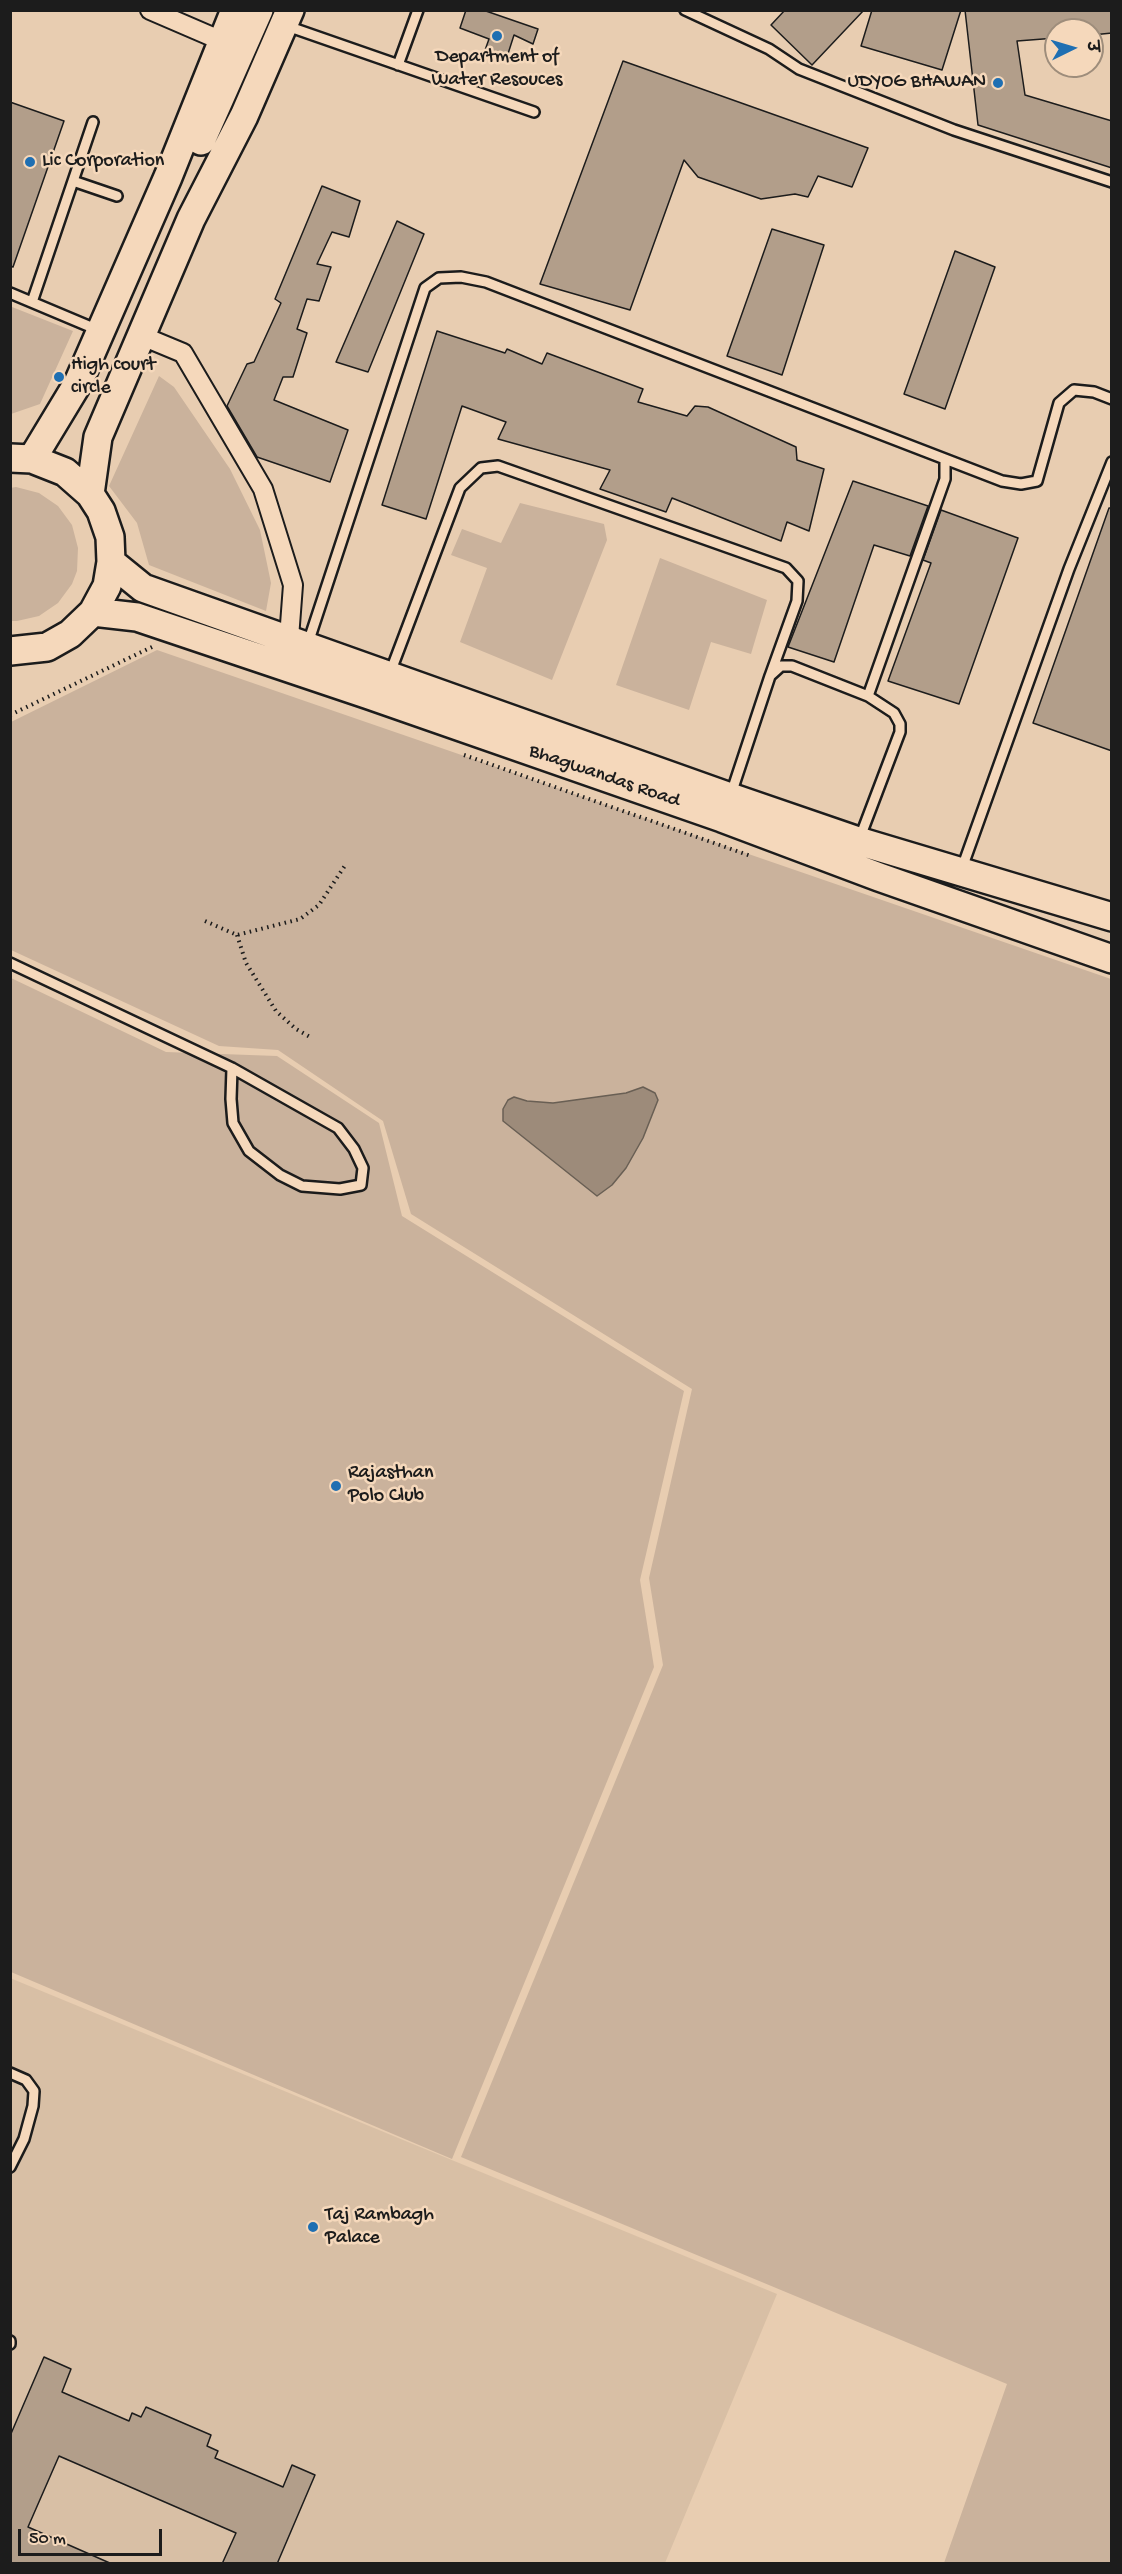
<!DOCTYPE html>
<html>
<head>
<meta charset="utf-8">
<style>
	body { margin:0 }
	#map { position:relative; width:1122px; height:2574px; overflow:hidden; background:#e8cdb1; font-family:"Gochi Hand","Playpen Sans Deva",sans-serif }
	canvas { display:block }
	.frame { position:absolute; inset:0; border:12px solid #1c1c1c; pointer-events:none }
	.north { position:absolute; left:1044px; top:18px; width:60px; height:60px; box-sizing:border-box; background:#f5d8bb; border:2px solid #9e8d7b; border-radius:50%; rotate:85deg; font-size:16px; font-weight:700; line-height:24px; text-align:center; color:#1c1c1c }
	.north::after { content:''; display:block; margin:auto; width:21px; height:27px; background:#1f6fb2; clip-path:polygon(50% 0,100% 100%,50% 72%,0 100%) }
	.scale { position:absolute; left:18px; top:2529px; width:144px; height:27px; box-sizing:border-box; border:3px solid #1c1c1c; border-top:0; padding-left:8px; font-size:18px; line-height:21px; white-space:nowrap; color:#1c1c1c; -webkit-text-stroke:4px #f5d8bb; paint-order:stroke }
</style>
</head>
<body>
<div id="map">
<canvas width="1122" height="2574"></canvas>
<div class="frame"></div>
<div class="north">उ</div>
<div class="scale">50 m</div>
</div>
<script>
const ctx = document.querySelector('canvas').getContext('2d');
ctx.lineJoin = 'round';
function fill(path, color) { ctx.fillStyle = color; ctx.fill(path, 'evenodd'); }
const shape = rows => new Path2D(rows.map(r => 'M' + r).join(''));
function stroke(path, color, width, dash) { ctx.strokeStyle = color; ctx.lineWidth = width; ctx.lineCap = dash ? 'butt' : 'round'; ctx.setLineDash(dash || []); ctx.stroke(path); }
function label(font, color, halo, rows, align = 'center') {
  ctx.font = font + ' "Gochi Hand",sans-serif'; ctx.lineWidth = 5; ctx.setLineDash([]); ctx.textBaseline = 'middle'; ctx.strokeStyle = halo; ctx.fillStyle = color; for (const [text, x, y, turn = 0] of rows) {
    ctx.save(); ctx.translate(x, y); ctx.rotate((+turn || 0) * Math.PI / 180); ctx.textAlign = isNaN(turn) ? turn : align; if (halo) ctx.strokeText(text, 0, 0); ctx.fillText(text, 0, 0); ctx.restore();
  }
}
fill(shape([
	[10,1978,777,2294,665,2563,11,2563]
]), '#d8bfa5');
fill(shape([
	[12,307,73,331,40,404,11,414,10,312],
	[159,376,174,387,230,469,260,530,271,583,266,611,149,565,137,523,109,486],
	[16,487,39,493,58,506,72,525,78,548,77,571,72,584,58,603,39,616,17,621,10,621,10,488],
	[520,503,604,524,607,540,552,680,460,642,487,568,451,555,462,529,501,543],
	[660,558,767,600,751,654,711,642,689,710,616,685],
	[157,650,1111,979,1111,2563,944,2563,1007,2384,461,2157,663,1665,649,1578,692,1389,411,1214,383,1121,278,1050,219,1046,11,950,11,722],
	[11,978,166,1052,277,1056,379,1123,402,1216,684,1391,640,1580,654,1667,452,2159,11,1972]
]), '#cab29c');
const water = shape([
	[643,1087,655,1093,658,1100,643,1138,626,1168,612,1185,597,1196,503,1121,503,1109,508,1100,514,1097,527,1101,553,1103,626,1093,643,1087]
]);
fill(water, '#9d8b7a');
stroke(water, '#695f54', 1.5);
const building = shape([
	[466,10,483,10,538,29,533,44,514,35,506,60,484,53,489,39,460,28,466,10],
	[785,10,864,10,812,65,771,25,785,10],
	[872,10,961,10,942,70,861,46,872,10],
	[965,10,1112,10,1112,33,1092,35,1092,30,1056,30,1056,38,1017,41,1025,95,1112,121,1112,168,978,125,965,10],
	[623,61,868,148,852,187,818,176,808,197,795,194,761,199,698,177,684,160,630,310,540,284,623,61],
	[10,102,64,121,13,267,10,266,10,102],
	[322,186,360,201,349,237,332,232,317,264,331,267,319,301,307,299,297,329,307,333,293,377,283,377,274,400,348,430,330,482,257,457,227,406,247,364,254,362,281,303,275,299,322,186],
	[397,221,424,234,368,372,336,362,397,221],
	[772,229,824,245,782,375,727,356,772,229],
	[955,251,995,267,945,409,904,394,955,251],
	[437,331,505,353,507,349,542,364,547,353,643,389,638,402,687,416,695,406,708,407,796,447,797,460,824,469,809,531,787,522,781,541,672,498,666,512,600,489,610,470,498,439,506,422,462,406,426,519,382,505,437,331],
	[853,481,928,506,910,556,874,545,834,662,788,647,853,481],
	[1109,508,1112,508,1112,751,1033,723,1109,508],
	[941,510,1018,538,959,704,888,681,931,563,923,560,941,510],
	[44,2357,71,2369,62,2392,129,2421,132,2413,141,2417,146,2407,211,2435,207,2446,218,2451,215,2458,283,2487,292,2465,315,2475,277,2564,222,2564,236,2533,59,2456,28,2527,112,2564,10,2564,10,2436,44,2357]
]);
fill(building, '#b29e8a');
stroke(building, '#1c1c1c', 1.5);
const lane = shape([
	[685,10,769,49,799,69,954,130,1112,182],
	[287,26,534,112],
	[398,65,418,10],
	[73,181,117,196],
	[10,293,98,330],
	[32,302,93,122],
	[945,459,1002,481,1021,484,1037,481,1059,403,1074,390,1094,392,1112,399],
	[308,643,425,288,439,278,461,277,486,282,945,459,945,479,868,696,894,713,900,724,900,732,859,840],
	[390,673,460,488,481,468,498,466,786,568,798,581,797,601,770,676],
	[731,794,770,676,781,666,792,666,868,696],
	[962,868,1069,569,1112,462],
	[10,963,232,1068,338,1128,354,1149,363,1168,361,1185,340,1189,302,1186,280,1175,249,1151,233,1123,231,1099,232,1068],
	[10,2073,26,2080,34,2091,33,2106,24,2139,10,2167],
	[10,2341,10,2344]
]);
const street = shape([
	[150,10,222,41],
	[142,336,183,353,263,489,293,585,289,638]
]);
const secondary = shape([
	[201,141,259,10],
	[10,458,32,459,65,472,90,494,101,511,110,537,111,562,107,586,93,612,70,634,47,647,10,651],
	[32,459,78,383,168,177,235,10],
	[90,494,98,437,191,219,244,116,290,10],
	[111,562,143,588,730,797,858,841,1112,917],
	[93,612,137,617,369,695,722,818,879,877,1112,959]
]);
stroke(lane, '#1c1c1c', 14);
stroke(street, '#1c1c1c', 22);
stroke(secondary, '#1c1c1c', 32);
stroke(shape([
	[10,715,154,646],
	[464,755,751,856],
	[205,921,237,935,300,919,319,905,346,864],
	[237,935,246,963,276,1011,296,1029,312,1038]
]), '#1c1c1c', 4, [1.5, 4.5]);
stroke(lane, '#f5d8bb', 9);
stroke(street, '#f5d8bb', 18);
stroke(secondary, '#f5d8bb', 27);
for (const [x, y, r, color] of [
	[497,36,6,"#1f6fb2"],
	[998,83,6,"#1f6fb2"],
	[30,162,6,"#1f6fb2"],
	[59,377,6,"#1f6fb2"],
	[336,1486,6,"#1f6fb2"],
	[313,2227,6,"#1f6fb2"]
]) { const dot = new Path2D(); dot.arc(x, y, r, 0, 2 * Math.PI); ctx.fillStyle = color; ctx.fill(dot); stroke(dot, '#f5d8bb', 2); }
label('20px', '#1c1c1c', '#f5d8bb', [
	["Department of",497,58,"center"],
	["Water Resouces",497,81,"center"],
	["UDYOG BHAWAN",986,83,"right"],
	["Lic Corporation",42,162],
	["High court",71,366],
	["circle",71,389],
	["Rajasthan",348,1474],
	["Polo Club",348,1497],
	["Taj Rambagh",325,2216],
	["Palace",325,2239]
], 'left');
label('20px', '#1c1c1c', '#f5d8bb', [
	["Bhagwandas Road",604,777,19]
]);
</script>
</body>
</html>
